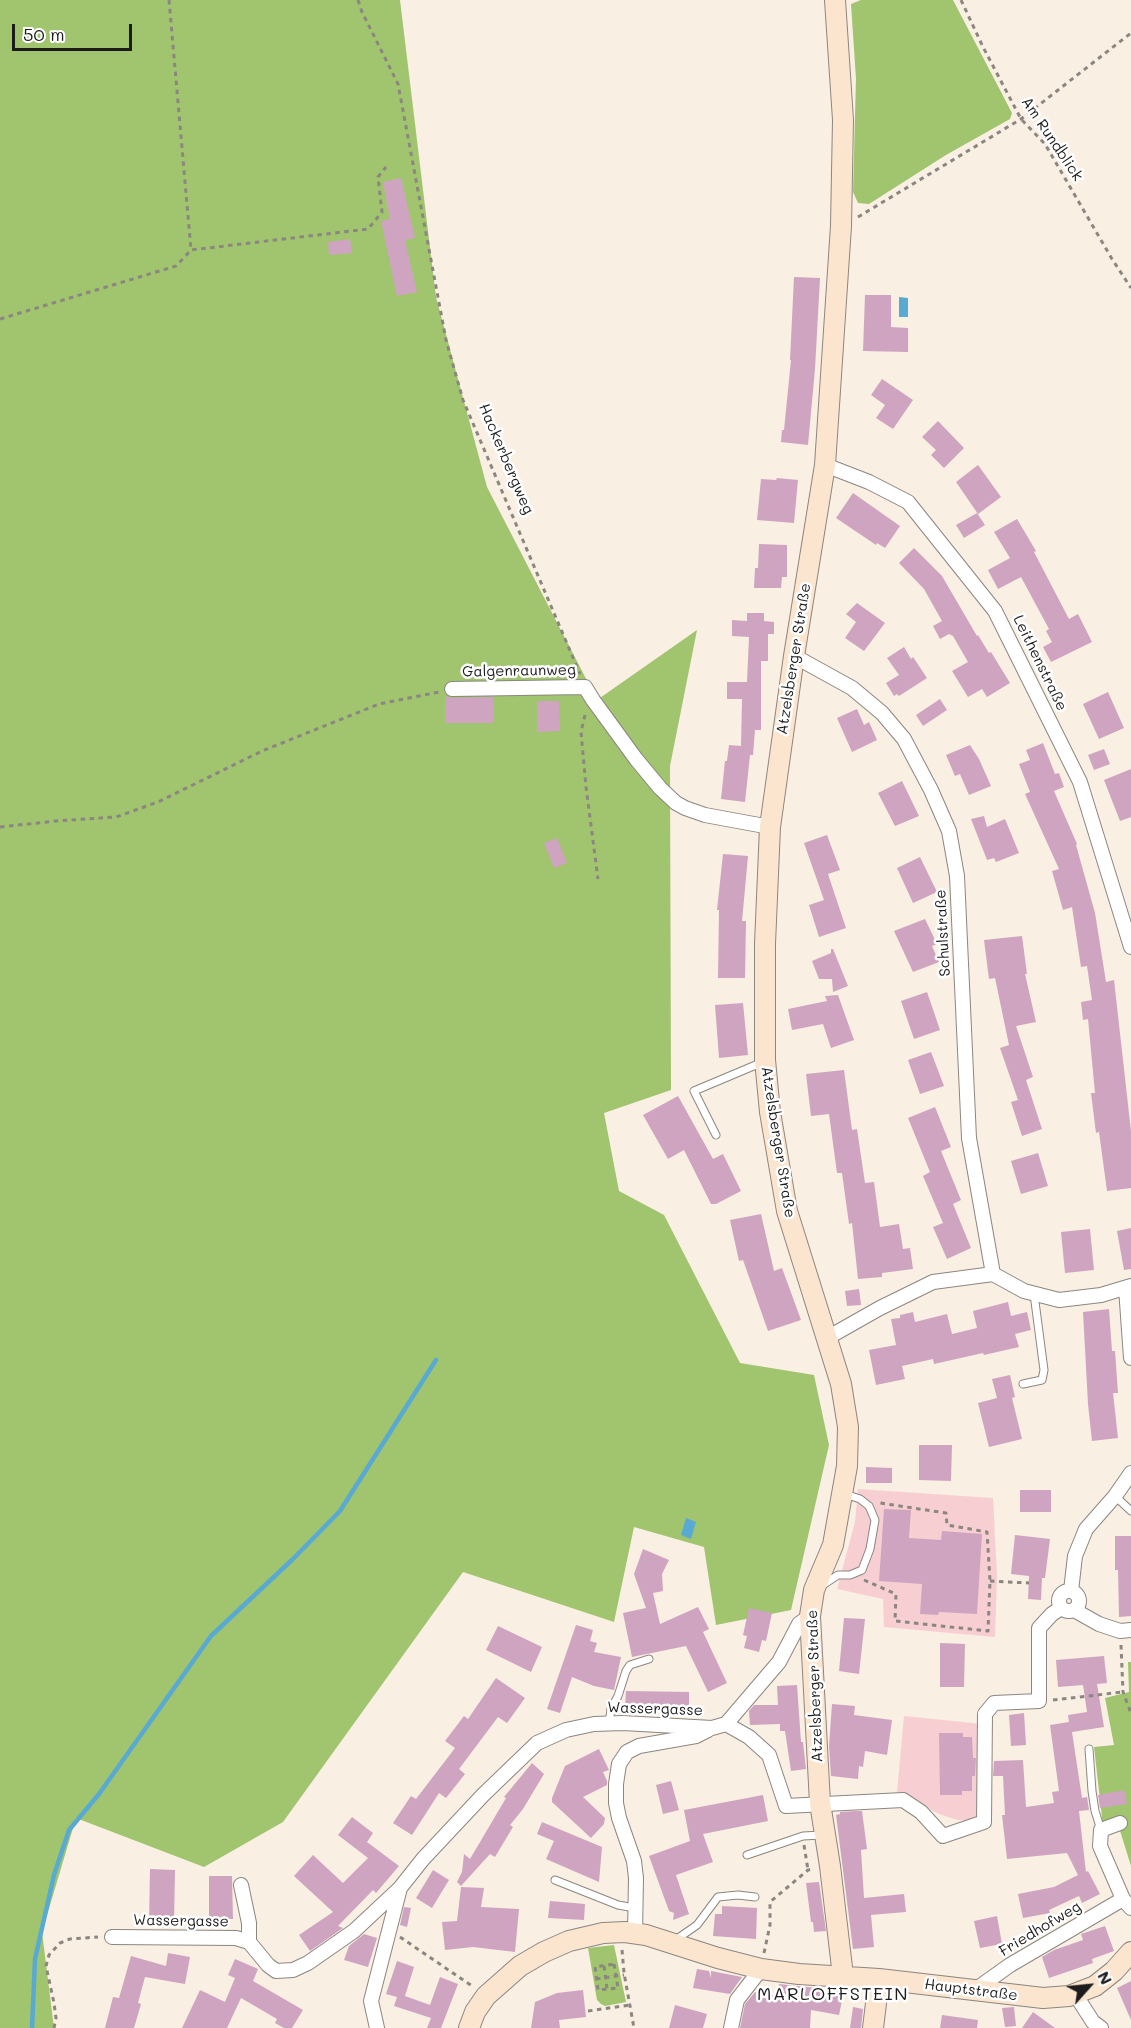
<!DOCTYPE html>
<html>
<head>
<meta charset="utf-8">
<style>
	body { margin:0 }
	#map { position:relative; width:1131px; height:2028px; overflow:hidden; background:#faefe3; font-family:Mali,sans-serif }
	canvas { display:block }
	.north { position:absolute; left:1059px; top:1956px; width:60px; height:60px; -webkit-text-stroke:4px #fff; paint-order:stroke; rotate:63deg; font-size:16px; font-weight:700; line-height:24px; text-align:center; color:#1c1c1c }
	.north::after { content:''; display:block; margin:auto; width:21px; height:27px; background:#1c1c1c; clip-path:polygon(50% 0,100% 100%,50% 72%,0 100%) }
	.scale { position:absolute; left:12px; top:24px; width:120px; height:27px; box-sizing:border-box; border:3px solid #1c1c1c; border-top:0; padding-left:8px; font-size:18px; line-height:21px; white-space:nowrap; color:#1c1c1c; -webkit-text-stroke:4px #fff; paint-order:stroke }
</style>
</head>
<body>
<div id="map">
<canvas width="1131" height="2028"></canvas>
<div class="north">N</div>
<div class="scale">50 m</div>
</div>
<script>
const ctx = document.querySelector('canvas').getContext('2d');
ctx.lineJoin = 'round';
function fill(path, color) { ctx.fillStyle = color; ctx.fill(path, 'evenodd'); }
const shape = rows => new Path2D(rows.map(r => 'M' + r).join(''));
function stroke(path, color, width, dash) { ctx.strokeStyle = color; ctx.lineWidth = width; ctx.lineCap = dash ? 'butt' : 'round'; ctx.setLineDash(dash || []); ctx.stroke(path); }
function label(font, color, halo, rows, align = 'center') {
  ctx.font = font + ' Mali,sans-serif'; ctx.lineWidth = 5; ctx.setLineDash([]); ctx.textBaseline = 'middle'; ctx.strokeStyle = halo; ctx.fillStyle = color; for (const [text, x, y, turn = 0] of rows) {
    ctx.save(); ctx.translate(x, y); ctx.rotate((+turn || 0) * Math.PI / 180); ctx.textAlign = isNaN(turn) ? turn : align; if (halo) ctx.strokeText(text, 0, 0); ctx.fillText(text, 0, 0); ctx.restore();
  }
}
fill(shape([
	[858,1489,993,1498,997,1576,995,1637,884,1627,883,1599,837,1589,855,1522],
	[904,1716,982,1724,984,1816,966,1821,954,1819,939,1814,897,1792]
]), '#f7cfd2');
fill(shape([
	[0,0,400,0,436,297,487,487,597,700,697,630,670,766,671,1090,604,1113,619,1191,664,1215,740,1363,814,1375,829,1445,791,1610,716,1625,704,1547,634,1527,614,1622,463,1572,283,1822,204,1867,76,1818,42,1932,54,2028,0,2028],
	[861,0,953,0,1012,113,1010,119,946,155,869,204,858,203,853,192,856,79,851,4],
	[1128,1662,1131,1662,1131,1866,1117,1821,1103,1826,1094,1747,1114,1745,1105,1698,1129,1692],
	[614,1945,626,2002,605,2006,601,2004,597,2000,588,1948]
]), '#a1c46e');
fill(shape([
	[899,297,908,298,908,317,899,317],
	[686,1518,696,1522,691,1539,681,1535]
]), '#58aad3');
stroke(shape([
	[32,2028,35,1959,54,1875,69,1830,99,1794,211,1636,293,1559,340,1511,436,1360]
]), '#58aad3', 4.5);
fill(shape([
	[401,178,415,238,405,240,417,292,397,296,381,221,390,219,383,182],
	[350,239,352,253,329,255,328,242],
	[794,277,820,278,815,369,808,445,781,442,782,430,784,430,791,360,790,360],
	[865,295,891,295,891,327,908,328,908,352,863,351],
	[882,379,913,400,893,429,876,418,885,405,871,395],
	[938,421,964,448,944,468,931,455,936,450,922,437],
	[978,465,1001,497,978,514,956,482],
	[777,478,798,480,794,523,757,520,761,479,776,480],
	[853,493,900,526,885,548,877,543,876,545,836,518],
	[977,513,985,525,964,538,956,525],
	[1017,519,1036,551,1034,552,1069,619,1078,614,1092,642,1051,662,1043,647,1052,642,1046,631,1049,629,1021,577,998,589,988,570,1010,558,994,532],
	[759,544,787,545,787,577,782,577,781,588,754,588,755,568,758,568],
	[914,548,942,576,977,636,978,635,989,653,991,652,1010,683,987,697,982,689,968,697,952,671,968,662,953,636,949,634,940,639,933,626,942,621,924,589,899,563],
	[857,603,885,623,864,651,845,638,856,622,846,614],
	[747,613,764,613,764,621,774,622,774,634,768,634,768,661,761,661,761,730,755,730,753,755,750,755,745,802,721,799,725,761,727,761,729,745,741,746,742,699,727,699,727,682,747,682,749,637,732,636,732,620,747,621],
	[904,647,911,659,913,657,927,678,899,696,897,694,894,696,886,683,899,675,887,658],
	[1108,692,1124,728,1099,739,1083,704],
	[445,696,452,698,493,697,493,723,445,723],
	[940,699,947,710,923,726,916,715],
	[537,701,559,701,560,731,537,732],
	[857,709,864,725,869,722,877,740,852,752,837,718],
	[1043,743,1055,774,1059,773,1064,787,1054,791,1077,844,1076,845,1095,913,1106,982,1114,980,1131,1131,1131,1188,1107,1191,1099,1132,1096,1133,1091,1093,1095,1093,1088,1019,1083,1020,1081,1002,1092,1000,1087,966,1081,967,1072,907,1063,910,1052,871,1059,869,1025,794,1030,792,1019,764,1030,760,1026,750],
	[970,745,979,759,991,786,969,795,960,774,955,776,946,755],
	[1104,749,1110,764,1094,770,1088,755],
	[1131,769,1131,817,1120,821,1104,780],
	[902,781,919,816,895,826,878,793],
	[984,816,987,827,1005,819,1019,853,996,862,994,858,987,860,971,819],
	[827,835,840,870,828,874,846,928,819,937,809,905,824,900,804,843],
	[557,838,567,863,554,868,544,843],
	[723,854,748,856,742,921,746,921,745,978,718,978,719,910,717,910],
	[920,857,937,892,913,903,897,868],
	[925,919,937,944,932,946,939,962,913,972,894,931],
	[1022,936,1027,974,1025,974,1036,1022,1016,1026,1033,1077,1026,1080,1042,1129,1022,1136,1011,1102,1018,1100,1000,1048,1009,1045,995,978,989,979,984,940],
	[831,949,833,949,848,986,833,992,832,979,819,979,812,961,831,953],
	[927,992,940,1030,914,1039,901,1001],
	[838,995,854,1040,831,1048,823,1024,792,1030,788,1009,827,1001,825,996],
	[743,1003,748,1055,719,1058,715,1005],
	[931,1052,944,1086,920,1094,908,1060],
	[844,1070,852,1130,857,1129,865,1183,874,1182,880,1227,899,1224,903,1249,910,1248,913,1269,882,1273,882,1277,858,1279,852,1223,849,1224,842,1173,837,1173,829,1114,811,1116,806,1074],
	[678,1096,713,1159,723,1154,741,1191,716,1204,711,1204,684,1150,668,1159,643,1115],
	[935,1107,951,1147,941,1151,961,1200,953,1204,971,1248,947,1259,933,1227,943,1223,923,1176,930,1172,908,1118],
	[1038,1153,1048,1186,1021,1194,1011,1161],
	[761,1214,774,1271,782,1268,801,1320,768,1331,743,1260,739,1261,730,1220],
	[1131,1228,1131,1269,1124,1270,1117,1231],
	[1090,1229,1094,1270,1065,1273,1061,1232],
	[859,1289,861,1305,847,1306,845,1291],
	[1008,1302,1011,1316,1027,1312,1031,1330,1015,1334,1019,1347,984,1355,983,1353,934,1364,933,1359,902,1366,905,1379,876,1385,869,1350,896,1345,891,1319,900,1318,900,1315,913,1312,915,1322,947,1314,952,1334,977,1328,973,1311],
	[1109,1309,1112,1351,1115,1351,1118,1393,1113,1393,1118,1438,1092,1441,1088,1404,1083,1312],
	[1010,1375,1015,1397,1012,1398,1022,1439,989,1447,978,1403,997,1398,992,1379],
	[919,1445,952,1445,951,1481,919,1480],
	[866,1467,892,1468,892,1483,866,1483],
	[1020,1490,1051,1490,1051,1512,1020,1512],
	[884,1509,911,1510,909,1538,941,1540,942,1531,982,1534,977,1614,939,1612,938,1615,920,1614,922,1584,879,1581],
	[1015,1535,1050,1539,1045,1578,1042,1578,1041,1600,1028,1599,1029,1576,1011,1574],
	[1115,1536,1131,1536,1131,1616,1119,1617,1118,1570,1115,1570],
	[643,1549,669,1560,662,1574,663,1591,653,1593,660,1624,698,1607,709,1629,703,1632,727,1683,708,1692,686,1646,632,1657,623,1613,646,1608,634,1574],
	[749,1608,772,1613,766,1641,762,1640,759,1652,744,1648,747,1636,743,1635],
	[844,1618,865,1619,859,1674,839,1671],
	[576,1625,593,1630,590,1641,597,1643,594,1652,621,1657,614,1690,594,1686,572,1677,560,1713,547,1709],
	[498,1626,542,1647,531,1672,486,1650],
	[940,1643,965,1644,964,1687,940,1687],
	[1104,1656,1107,1683,1097,1684,1104,1727,1072,1732,1082,1798,1087,1797,1089,1810,1079,1811,1086,1872,1088,1871,1100,1894,1082,1903,1079,1896,1049,1910,1050,1913,1023,1918,1018,1894,1054,1887,1078,1875,1067,1853,1007,1859,1002,1815,1005,1815,1003,1776,993,1776,994,1761,1023,1760,1026,1807,1054,1803,1052,1792,1059,1791,1050,1725,1069,1722,1068,1715,1087,1712,1083,1685,1058,1687,1056,1660],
	[496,1678,525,1698,507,1723,498,1717,459,1769,465,1774,446,1798,439,1793,412,1835,393,1823,411,1796,416,1799,455,1748,445,1741,464,1716,468,1719],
	[797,1685,801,1742,803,1742,806,1769,791,1771,785,1731,780,1731,780,1724,750,1725,749,1711,754,1705,778,1705,777,1686],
	[626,1691,689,1692,689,1708,625,1707],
	[832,1704,855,1706,854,1715,892,1720,887,1755,865,1751,863,1767,859,1766,858,1779,831,1776,829,1746],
	[1024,1713,1026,1745,1011,1746,1009,1715],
	[939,1733,963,1733,963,1737,972,1737,973,1758,976,1758,975,1776,972,1776,972,1791,962,1791,962,1795,940,1795],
	[599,1749,609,1770,603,1772,607,1781,607,1785,583,1797,605,1818,604,1824,591,1838,552,1802,552,1798,565,1766],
	[532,1763,544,1774,523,1809,510,1825,513,1827,495,1857,490,1854,461,1886,457,1882,462,1872,464,1854,470,1859,506,1798,504,1797],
	[671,1781,679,1810,663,1814,656,1785],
	[1124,1790,1127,1804,1100,1808,1098,1795],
	[763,1795,768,1821,703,1834,713,1862,676,1875,689,1914,673,1920,674,1913,669,1911,649,1856,690,1841,684,1810],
	[855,1811,862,1811,867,1849,861,1850,864,1898,904,1894,906,1912,871,1915,874,1947,853,1949,836,1815,840,1814,840,1812],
	[352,1817,373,1833,367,1842,399,1866,376,1893,373,1890,338,1926,343,1928,310,1951,299,1935,333,1912,294,1876,313,1855,343,1883,368,1858,338,1835],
	[542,1822,602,1847,599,1882,546,1859,554,1841,537,1834],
	[150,1869,175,1870,174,1924,149,1924],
	[433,1870,449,1880,432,1908,416,1898],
	[209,1876,232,1876,233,1919,209,1919],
	[819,1882,826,1931,814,1932,813,1922,811,1922,806,1883],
	[461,1887,484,1888,481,1907,519,1909,515,1952,473,1947,445,1950,442,1922,457,1921],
	[550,1901,585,1904,584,1920,548,1918],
	[722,1906,757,1908,756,1939,713,1936,715,1914,722,1914],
	[404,1907,411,1908,407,1927,400,1925],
	[997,1916,1002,1944,980,1948,974,1921],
	[1105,1926,1114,1951,1092,1959,1093,1963,1049,1978,1042,1957,1054,1950,1083,1940,1081,1934],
	[364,1934,377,1938,368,1967,344,1960,349,1946],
	[168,1953,190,1957,185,1984,145,1977,138,2003,141,2004,134,2028,105,2028,113,1997,119,1998,131,1956,166,1966],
	[235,1959,258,1969,253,1981,303,2010,292,2028,284,2028,275,2023,277,2019,241,1998,227,2028,182,2028,200,1990,225,2002,235,1978,228,1975],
	[397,1961,414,1967,405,1996,430,2005,440,1977,458,1984,441,2028,427,2028,431,2018,394,2006,397,1997,386,1994],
	[697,1969,709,1971,711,1978,711,1971,742,1977,730,1994,693,1988],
	[1131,1981,1131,2020,1117,1988],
	[779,1984,844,1991,839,2015,811,2010,810,2028,740,2028,745,2004,755,1992,777,1996],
	[583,1990,586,2017,559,2020,560,2028,531,2028,535,2002,557,1993],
	[675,2005,707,2014,703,2028,669,2028],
	[853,2007,863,2009,861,2028,850,2028],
	[1014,2007,1016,2026,1005,2027,1002,2008],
	[1033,2012,1055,2028,1022,2028],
	[942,2015,978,2020,977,2028,940,2028]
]), '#cfa4c0');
const lane = shape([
	[716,1135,694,1091,763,1062],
	[1023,1384,1042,1380,1044,1370,1034,1294],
	[1115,1496,1131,1511],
	[821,1586,838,1575,850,1575,862,1570,870,1549,875,1520,869,1506,860,1499,845,1494],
	[609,1724,611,1709,618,1696,626,1671,630,1665,649,1659],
	[1089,1749,1092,1791,1095,1811,1101,1830],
	[747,1855,803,1836,822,1835],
	[555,1880,618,1905,635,1908],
	[674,1941,697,1925,718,1897,738,1895,755,1897]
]);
const street = shape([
	[825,465,869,482,908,502,995,611,1080,782,1131,947],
	[794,656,852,688,882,713,904,739,931,790,949,831,957,876,969,1138,993,1274],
	[452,689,585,687,593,700,636,759,660,788,676,803,685,808,705,815,770,827],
	[1126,1288,1131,1358],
	[827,1338,880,1308,933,1282,993,1274,1024,1291,1059,1300,1101,1295,1131,1286],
	[1071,1591,1075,1556,1086,1529,1115,1496,1131,1473],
	'1059 1601a10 10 0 1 1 20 0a10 10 0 1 1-20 0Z',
	[1074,1610,1099,1624,1120,1631,1131,1630],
	[726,1724,779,1662,799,1624,810,1616],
	[1120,1823,1101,1830,1100,1846,1123,1899,1131,1908],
	[241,1885,249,1923,249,1942],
	[635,1933,636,1878,634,1861,619,1818,616,1803,616,1784,619,1764,627,1752,639,1746,696,1736,708,1730],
	[112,1937,236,1938,249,1942,268,1965,276,1971,293,1970,308,1963,354,1931,400,1888,423,1859,483,1795,537,1743,566,1730,594,1724,623,1723,712,1728,726,1724,749,1737,769,1755,786,1806,903,1800,921,1812,943,1836,984,1822,985,1714,994,1703,1039,1701,1039,1628,1052,1614,1061,1608],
	[975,1990,1010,1965,1123,1899],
	[1075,1994,1093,2022,1101,2028],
	[377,2028,371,2001,400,1888],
	[731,2028,737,2000,761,1969]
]);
const secondary = shape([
	[835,0,843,120,841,226,825,465,794,656,770,827,765,944,765,1060,770,1112,787,1211,841,1384,848,1427,847,1466,833,1545,814,1590,810,1616,820,1803,830,1866,843,1976],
	[469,2028,475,2012,486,1996,520,1966,544,1952,569,1941,603,1933,625,1932,646,1935,718,1958,761,1969,799,1974,879,1979,1043,1998,1069,1996,1095,1986,1114,1971,1131,1952],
	[873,2028,879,1979]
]);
stroke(lane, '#8b8680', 9);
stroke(street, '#8b8680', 16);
stroke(secondary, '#8b8680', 22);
stroke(shape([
	[169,0,191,250],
	[358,0,362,12,398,84,446,340,463,400,580,674],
	[961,0,983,47,1021,119,1045,144,1112,259,1131,288],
	[858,217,1021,119,1131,33],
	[0,319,176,266,191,250,368,229,382,212,378,177,386,167],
	[585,715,581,732,586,787,598,879],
	[0,827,56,821,116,817,158,802,262,751,379,704,439,692],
	[864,1580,896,1594,895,1621,988,1631,990,1581,987,1532,947,1525,946,1513,880,1503],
	[990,1581,1029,1583],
	[1121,1645,1123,1692,1131,1713],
	[1053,1700,1123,1692],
	[804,1845,808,1870],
	[400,1937,472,1986],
	[622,1950,624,1973,634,2028],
	[764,1953,770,1925,770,1902,808,1870,814,1869],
	[614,1964,618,1988,598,1990,595,1967,614,1964],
	[604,1966,607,1989],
	[596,1979,624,1975],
	[588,2011,630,2005],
	[54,2028,56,2018,54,2003,46,1966,49,1955,60,1943,70,1939,98,1937]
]), '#8b8680', 3, [4.5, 4.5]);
stroke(lane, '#fff', 7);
stroke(street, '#fff', 14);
stroke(secondary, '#fbe5cf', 20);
label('15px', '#1c1c1c', '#fff', [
	["Am Rundblick",1052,139,56],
	["Hackerbergweg",506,459,67],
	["Atzelsberger Straße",794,659,-81],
	["Leithenstraße",1040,663,64],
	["Galgenraunweg",519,671,-1],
	["Schulstraße",943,933,-93],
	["Atzelsberger Straße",778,1142,81],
	["Atzelsberger Straße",815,1686,-92],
	["Wassergasse",655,1709,2],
	["Wassergasse",181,1921,1],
	["Friedhofweg",1040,1929,-31],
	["Hauptstraße",971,1990,7]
]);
ctx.letterSpacing = '1.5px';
label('18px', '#1c1c1c', '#fff', [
	["MARLOFFSTEIN",833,1994]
]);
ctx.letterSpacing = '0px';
</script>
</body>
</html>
